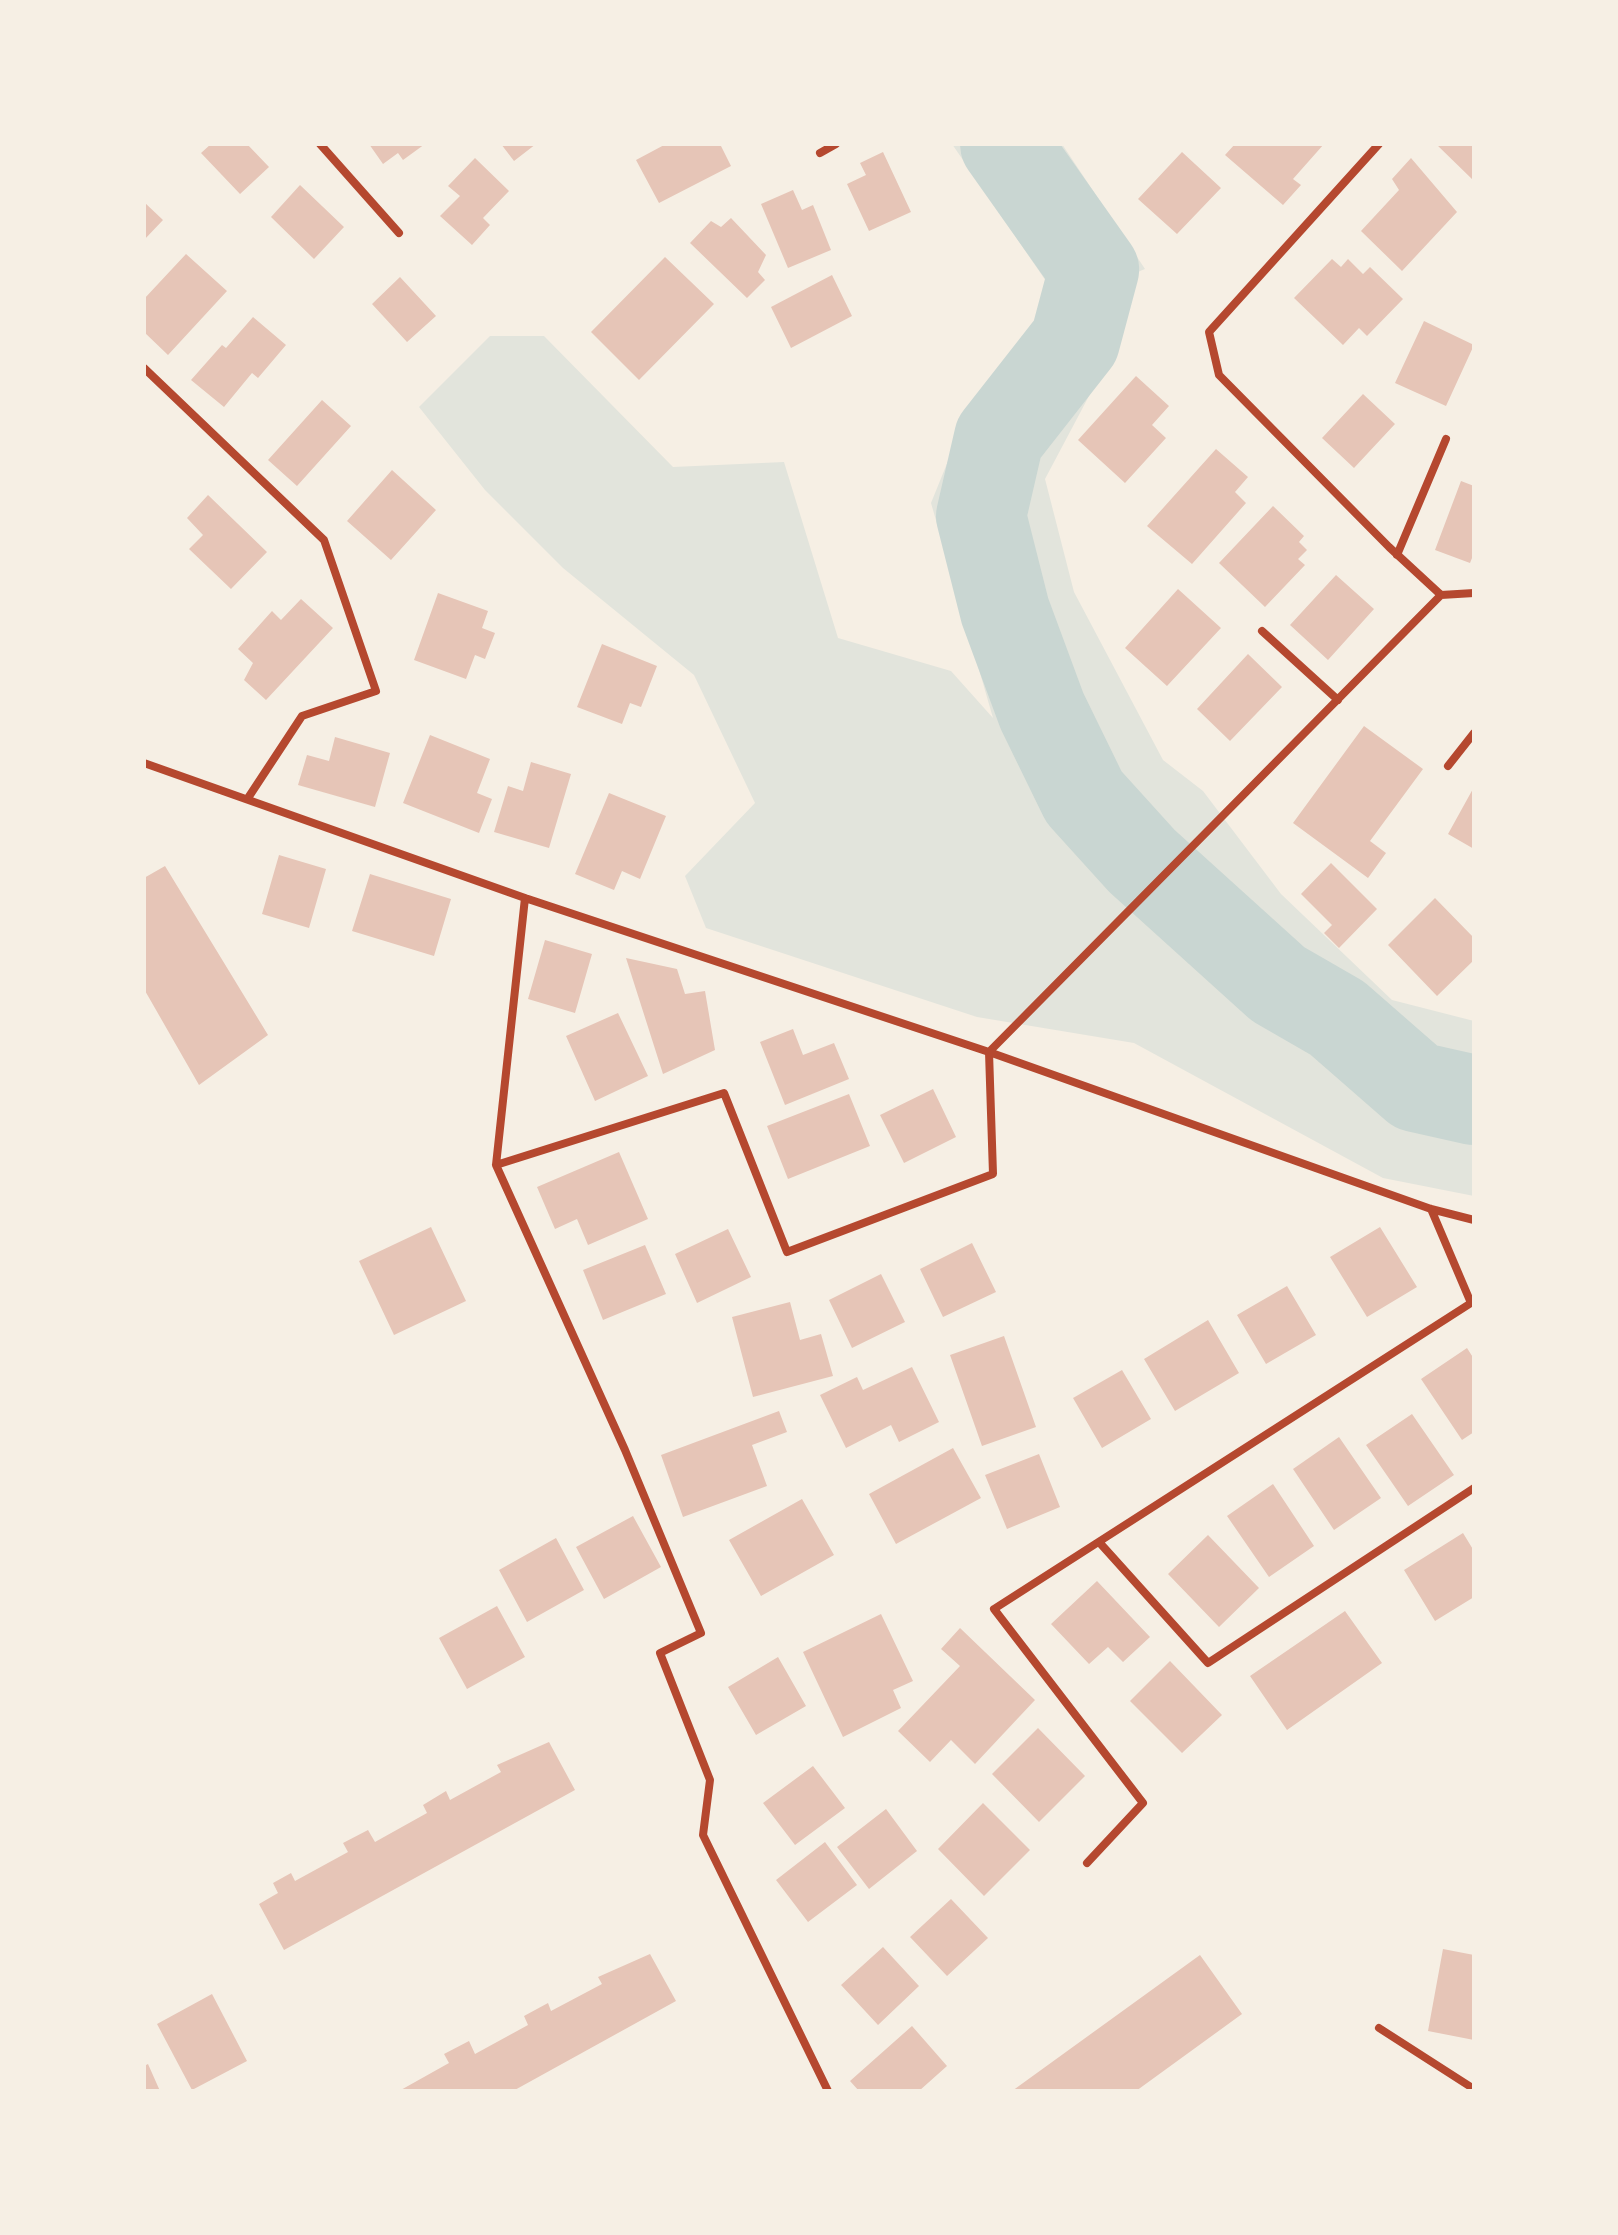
<!DOCTYPE html>
<html>
<head>
<meta charset="utf-8">
<style>
	body { margin:0 }
	#map { position:relative; width:1618px; height:2235px; overflow:hidden; background:#f6efe4; font-family:Karla,sans-serif }
	canvas { display:block }
	.frame { position:absolute; inset:0; border:146px solid #f6efe4; pointer-events:none }
</style>
</head>
<body>
<div id="map">
<canvas width="1618" height="2235"></canvas>
<div class="frame"></div>
</div>
<script>
const ctx = document.querySelector('canvas').getContext('2d');
ctx.lineJoin = 'round';
function fill(path, color) { ctx.fillStyle = color; ctx.fill(path, 'evenodd'); }
const shape = rows => new Path2D(rows.map(r => 'M' + r).join(''));
function stroke(path, color, width, dash) { ctx.strokeStyle = color; ctx.lineWidth = width; ctx.lineCap = dash ? 'butt' : 'round'; ctx.setLineDash(dash || []); ctx.stroke(path); }
fill(shape([
	[952,144,1062,144,1145,269,1061,303],
	[490,336,544,336,673,467,784,462,838,638,951,671,993,718,931,503,963,424,1022,371,1116,345,1045,479,1074,592,1163,760,1203,791,1281,894,1392,1000,1474,1021,1474,1196,1383,1178,1134,1043,977,1017,706,928,685,876,755,803,694,675,563,568,485,490,419,407]
]), '#e2e4dc');
stroke(shape([
	[1005,144,1094,270,1075,341,999,438,981,516,1005,611,1042,711,1084,797,1142,861,1278,984,1337,1018,1416,1087,1474,1100]
]), '#c9d6d2', 90);
fill(shape([
	[211,144,247,144,269,167,240,194,201,153],
	[369,144,425,144,403,160,398,153,383,164],
	[501,144,536,144,514,161],
	[666,144,720,144,731,166,659,203,636,160],
	[1235,144,1324,144,1293,179,1301,185,1283,205,1225,155],
	[1436,144,1474,144,1474,181],
	[883,152,911,212,869,231,847,184,866,175,860,163],
	[1182,152,1221,188,1177,234,1138,199],
	[475,158,509,191,483,218,490,225,472,245,440,216,460,196,448,186],
	[1411,158,1457,212,1402,271,1361,231,1399,190,1392,179],
	[300,185,344,227,314,259,271,217],
	[793,190,802,210,813,205,831,250,788,268,761,204],
	[144,202,163,220,144,240],
	[731,218,766,255,758,272,765,280,747,298,690,243,711,221,721,227],
	[186,254,227,291,168,355,144,332,144,299],
	[665,257,714,304,639,380,591,332],
	[1332,259,1341,267,1348,259,1363,274,1370,267,1403,299,1367,336,1359,328,1343,345,1294,298],
	[832,275,852,316,791,348,771,307],
	[400,277,436,316,407,342,372,304],
	[253,317,286,345,258,378,252,373,224,407,191,380,222,345,226,348],
	[1424,321,1474,345,1446,406,1395,383],
	[1136,376,1169,406,1152,425,1166,438,1125,483,1078,440],
	[1363,394,1395,424,1354,468,1322,438],
	[322,400,351,426,297,486,268,460],
	[1216,449,1248,477,1235,492,1246,503,1192,564,1147,526],
	[392,470,436,510,391,560,347,521],
	[1461,481,1474,486,1474,553,1470,563,1435,550],
	[208,495,267,552,231,589,189,549,203,535,187,518],
	[1273,506,1304,536,1299,542,1307,550,1298,559,1305,565,1265,607,1219,563],
	[1336,575,1374,609,1328,660,1290,625],
	[1178,589,1221,628,1167,686,1125,648],
	[438,593,488,611,482,628,495,633,485,659,475,655,466,679,414,660],
	[301,599,333,628,266,700,244,680,253,663,238,649,272,611,281,620],
	[602,644,657,666,641,707,630,703,622,724,577,707],
	[1248,654,1282,687,1230,741,1197,709],
	[1364,726,1423,769,1370,841,1386,853,1368,878,1293,823],
	[430,735,490,759,477,793,492,799,479,833,403,803],
	[335,737,390,753,375,807,298,785,307,755,329,761],
	[531,762,571,774,549,848,494,832,508,786,523,791],
	[1474,787,1474,849,1448,834],
	[609,793,666,816,640,879,622,871,614,890,575,874],
	[279,855,326,869,309,928,262,914],
	[1331,863,1377,909,1339,948,1324,933,1332,925,1301,894],
	[165,866,268,1035,199,1085,144,989,144,878],
	[370,874,451,899,434,956,352,931],
	[1435,898,1474,938,1474,960,1437,996,1388,945],
	[545,940,592,954,575,1013,528,999],
	[626,958,677,969,685,994,705,991,715,1050,663,1074],
	[618,1013,648,1076,595,1101,566,1036],
	[793,1029,803,1055,834,1043,849,1079,785,1105,760,1042],
	[933,1089,956,1137,904,1163,880,1115],
	[849,1094,870,1146,788,1179,767,1126],
	[619,1152,648,1219,588,1245,577,1219,555,1229,537,1187],
	[431,1227,466,1301,394,1335,359,1261],
	[1380,1227,1417,1287,1367,1317,1330,1257],
	[728,1229,751,1277,697,1303,675,1254],
	[972,1243,996,1292,943,1317,920,1269],
	[645,1245,666,1294,603,1320,583,1270],
	[881,1274,905,1322,852,1348,829,1300],
	[1287,1286,1316,1335,1266,1364,1237,1315],
	[790,1302,800,1340,821,1334,833,1376,753,1397,732,1317],
	[1208,1320,1239,1373,1175,1411,1144,1359],
	[1004,1336,1036,1427,982,1446,950,1355],
	[1467,1348,1474,1359,1474,1432,1462,1440,1421,1379],
	[912,1367,939,1422,899,1442,891,1425,846,1448,820,1395,857,1377,863,1390],
	[1122,1370,1151,1419,1102,1448,1073,1398],
	[779,1411,787,1432,752,1445,767,1486,683,1517,661,1455],
	[1412,1414,1454,1475,1408,1506,1366,1445],
	[1339,1437,1381,1498,1334,1530,1293,1469],
	[953,1448,981,1498,896,1544,869,1494],
	[1039,1454,1060,1507,1007,1529,985,1475],
	[1273,1484,1314,1546,1269,1577,1227,1516],
	[802,1499,834,1555,761,1596,729,1540],
	[633,1516,661,1567,604,1599,576,1547],
	[1463,1533,1474,1551,1474,1597,1435,1621,1404,1570],
	[1208,1535,1259,1588,1219,1627,1168,1574],
	[556,1538,584,1590,527,1622,499,1570],
	[1097,1581,1150,1637,1123,1662,1108,1647,1089,1664,1051,1624],
	[497,1606,525,1657,467,1689,439,1638],
	[1345,1611,1382,1663,1287,1730,1250,1676],
	[881,1614,913,1681,893,1690,901,1708,843,1737,803,1652],
	[960,1628,1035,1700,975,1764,951,1740,930,1762,898,1731,960,1666,941,1649],
	[778,1657,806,1706,756,1735,728,1687],
	[1170,1661,1222,1715,1182,1753,1130,1701],
	[1038,1728,1085,1776,1039,1822,992,1774],
	[549,1742,575,1790,284,1950,259,1904,278,1893,273,1883,291,1873,295,1881,348,1852,343,1843,368,1830,375,1842,427,1813,423,1805,446,1791,450,1800,501,1772,497,1765],
	[813,1766,845,1808,795,1845,763,1803],
	[983,1803,1030,1850,984,1896,938,1849],
	[886,1809,917,1851,869,1889,837,1847],
	[825,1842,857,1885,808,1922,776,1880],
	[951,1899,988,1938,947,1976,910,1937],
	[883,1947,919,1986,878,2025,841,1985],
	[1443,1949,1474,1955,1474,2040,1428,2031],
	[650,1954,676,2001,513,2091,399,2091,449,2063,444,2054,469,2041,475,2054,528,2025,524,2016,548,2003,551,2011,602,1984,598,1977],
	[1200,1955,1242,2014,1136,2091,1012,2091],
	[212,1994,247,2061,192,2090,157,2024],
	[912,2026,947,2066,919,2091,859,2091,850,2081],
	[148,2064,160,2091,144,2091,144,2066]
]), '#e6c5b7');
stroke(shape([
	[320,144,399,233],
	[1379,144,1209,332,1219,375,1389,547,1441,595,1474,593],
	[820,153,836,144],
	[144,368,324,540,376,691,302,716,248,798],
	[1397,555,1446,439],
	[1262,631,1338,700],
	[144,763,525,898,989,1052,1431,1209,1474,1220],
	[1448,766,1474,733],
	[525,898,496,1165,625,1450,701,1633,660,1653,710,1780,703,1835,828,2091],
	[496,1165,724,1093,787,1252,993,1174,989,1052,1441,595],
	[1099,1542,1208,1663,1474,1488],
	[1087,1863,1143,1803,994,1609,1471,1303,1431,1209],
	[1379,2028,1474,2089]
]), '#b5482f', 8);
</script>
</body>
</html>
